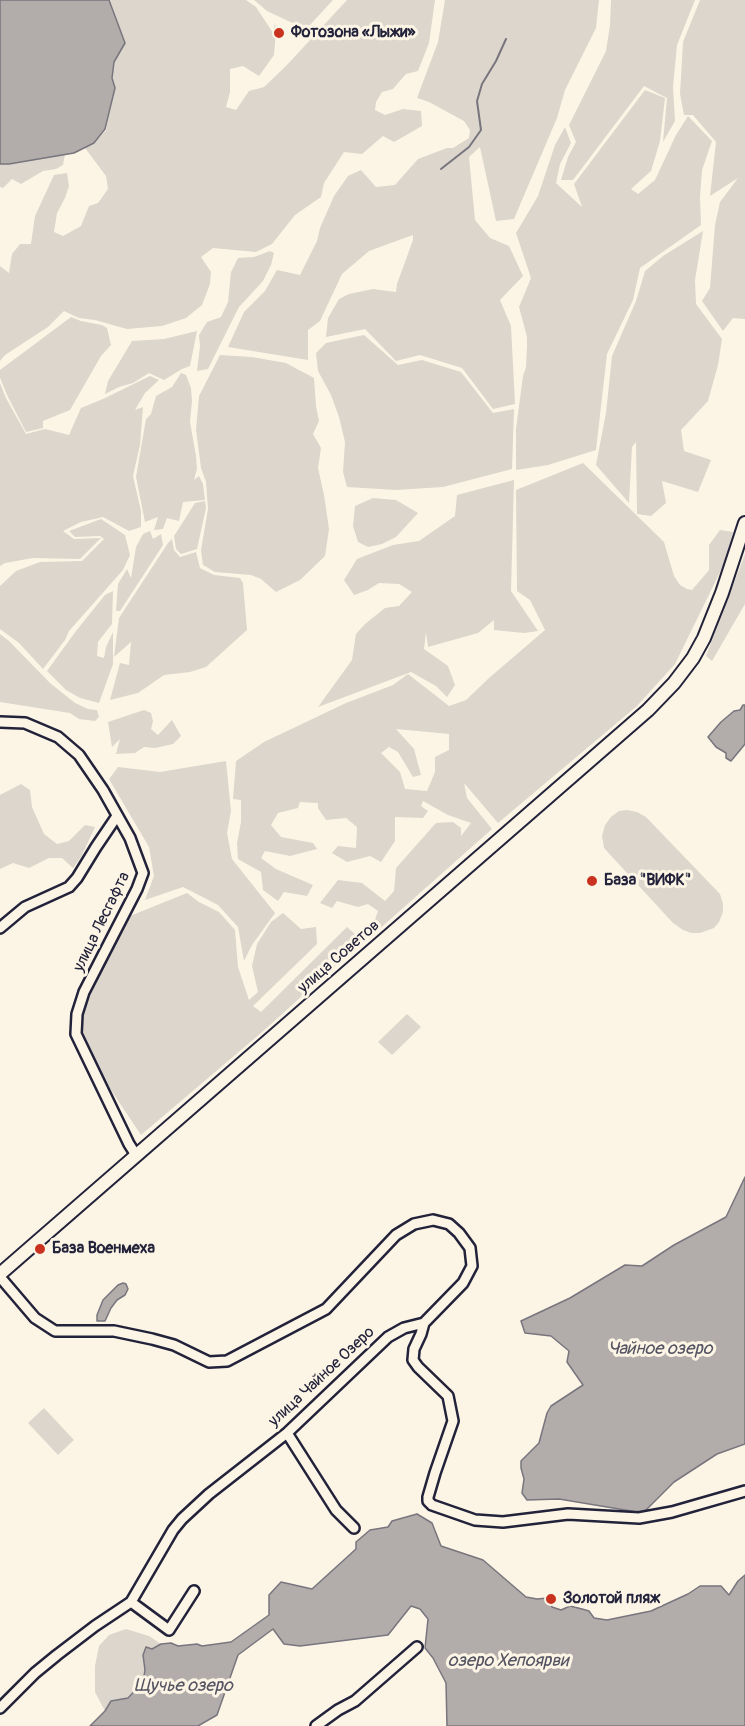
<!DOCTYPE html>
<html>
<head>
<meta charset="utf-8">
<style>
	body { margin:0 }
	canvas { display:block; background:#fcf5e5 }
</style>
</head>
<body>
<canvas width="745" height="1726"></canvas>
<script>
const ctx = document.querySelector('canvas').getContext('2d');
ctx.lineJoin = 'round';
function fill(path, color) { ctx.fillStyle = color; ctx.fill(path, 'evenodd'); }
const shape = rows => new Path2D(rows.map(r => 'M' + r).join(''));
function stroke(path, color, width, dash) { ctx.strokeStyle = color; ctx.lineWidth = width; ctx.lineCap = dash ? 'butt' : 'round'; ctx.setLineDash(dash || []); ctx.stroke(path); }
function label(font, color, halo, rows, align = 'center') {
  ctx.font = font + ' Pangolin,sans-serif'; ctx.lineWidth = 6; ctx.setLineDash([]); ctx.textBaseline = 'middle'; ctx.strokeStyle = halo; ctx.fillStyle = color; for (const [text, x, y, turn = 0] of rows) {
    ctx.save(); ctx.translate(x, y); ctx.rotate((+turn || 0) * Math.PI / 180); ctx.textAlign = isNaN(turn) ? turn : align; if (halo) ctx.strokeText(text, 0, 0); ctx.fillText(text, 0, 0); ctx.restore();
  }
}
fill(shape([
	[110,0,246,0,256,7,273,33,275,23,276,32,274,55,259,76,243,66,230,69,230,92,226,107,236,110,249,91,264,87,286,66,347,0,435,0,429,43,418,71,406,74,393,89,382,92,376,102,375,110,385,115,403,109,421,111,422,126,394,142,383,136,362,154,344,152,324,183,321,197,295,215,272,244,256,252,213,248,201,257,211,272,210,284,202,305,186,318,162,326,127,329,95,320,79,318,64,311,48,327,5,355,0,361,0,266,9,273,12,254,20,244,31,244,35,216,54,175,67,173,69,186,65,198,57,213,54,232,63,236,81,226,89,206,98,203,108,189,106,176,85,148,94,144,106,130,115,89,112,78,114,62,125,43],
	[254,0,333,0,310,25,299,26,267,11],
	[445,0,599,0,596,28,565,90,557,118,514,219,496,221,480,147,469,157,475,220,490,238,509,246,523,276,500,300,511,326,515,404,493,409,462,368,420,355,396,361,365,329,326,337,328,318,339,299,349,294,373,289,396,292,397,284,413,240,413,235,369,251,342,274,320,321,308,330,308,360,228,347,244,312,265,291,277,270,300,275,317,241,320,228,334,196,348,176,361,170,376,187,395,185,418,159,447,148,453,148,469,138,470,130,464,121,429,102,417,98,438,42],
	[611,0,695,0,677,45,673,87,675,121,663,142,667,98,644,86,573,180,561,180,568,157,576,142,569,125,606,51,610,25],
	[700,0,745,0,745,319,733,318,723,331,702,301,710,288,715,225,720,202,738,178,710,196,716,142,693,115,684,115,680,94,683,42],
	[645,90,665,98,660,141,651,171,631,189,638,194,655,180,676,135,688,116,712,141,702,170,700,197,701,225,640,268,633,300,607,354,596,450,548,465,516,470,516,429,523,376,526,367,527,346,527,337,519,307,531,278,516,233,538,196,555,145,565,127,571,143,560,164,556,183,582,207,574,184],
	[0,131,35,159,65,154,63,165,56,169,43,171,21,184,12,179,3,188,0,187],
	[703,231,695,280,696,304,722,339,718,365,708,401,681,430,684,451,711,460,698,492,662,481,666,503,651,516,637,514,636,442,632,447,629,503,596,465,606,413,612,356,636,301,645,271,663,256],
	[270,251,274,253,271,265,263,281,239,307,208,369,197,371,200,346,199,335,207,322,221,317,228,302,231,272,238,258,254,257],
	[71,317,81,321,102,325,107,328,111,345,101,356,70,410,43,421,43,428,26,432,8,397,0,378,0,370],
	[197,331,190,366,182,369,164,380,149,373,133,383,119,387,105,394,108,381,132,341,164,339],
	[364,335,398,365,422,360,461,372,493,413,514,409,512,469,443,487,396,490,347,487,343,472,345,442,339,417,331,395,318,371,316,353,326,343],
	[220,355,252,357,286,363,314,378,316,406,319,421,313,434,321,448,318,468,324,495,329,529,325,556,300,580,276,592,261,579,251,575,215,572,203,565,201,550,208,509,206,482,201,468,196,430,199,396],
	[181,373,186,375,191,388,192,401,190,422,196,456,197,469,194,480,199,476,203,484,205,500,183,502,179,521,167,518,163,529,154,530,158,517,145,522,136,477,146,419,151,414,156,396,172,387],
	[150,376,159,380,145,393,135,410,143,407,140,445,133,476,141,511,141,527,129,531,103,517,81,522,63,531,74,539,101,538,80,559,33,558,5,563,0,566,0,383,6,398,26,434,45,429,69,435,81,408,103,399],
	[583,463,664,542,674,576,680,585,687,589,692,590,709,570,709,545,720,530,733,532,726,560,675,664,637,706,498,823,464,783,467,798,492,829,376,932,372,928,378,911,368,904,358,907,337,901,332,908,320,903,338,880,362,883,385,901,394,891,396,868,436,823,453,822,461,828,461,836,471,823,448,815,423,801,421,806,428,811,423,818,395,817,395,841,381,862,370,856,347,862,332,853,338,846,356,848,357,827,346,818,326,820,318,808,318,803,300,802,298,808,278,813,271,825,281,837,313,843,317,849,290,856,265,851,261,858,276,869,313,885,307,896,284,892,278,901,263,890,261,872,238,859,237,843,241,822,241,800,233,799,236,761,264,742,346,703,393,685,408,674,449,706,466,700,489,678,545,630,530,600,517,591,516,490],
	[396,729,449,734,449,750,435,757,435,772,427,791,405,789,400,772,381,753,389,747,398,752,413,777,421,775,414,749],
	[514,480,511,591,538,631,524,633,494,630,494,620,478,633,428,647,426,632,424,649,448,666,455,685,447,697,436,686,411,672,318,707,352,660,356,634,365,624,385,608,399,606,412,592,399,584,379,583,368,590,354,595,344,580,357,559,393,545,419,541,455,516,457,495],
	[373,498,396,500,418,513,396,537,382,544,368,547,358,542,353,526,355,506],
	[205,501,206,508,197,549,181,554,176,549,174,536,195,503],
	[101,519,125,535,130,555,123,570,69,631,65,640,43,669,19,643,0,629,0,586,16,571,40,562,82,561,104,539,100,536,75,537,69,531],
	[150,531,153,539,161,534,163,545,120,611,116,611,118,584,127,569,131,578,136,547,143,534],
	[172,539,174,550,180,557,196,552,200,568,214,575,240,578,243,583,247,630,206,667,190,672,164,675,138,693,110,700,120,663,129,665,131,642,114,657,119,618,168,543],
	[745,554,745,604,712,661,706,656],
	[113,591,112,624,98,642,97,656,104,658,106,647,113,632,113,664,99,703,80,698,66,690,47,671,76,631,105,595],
	[0,634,9,641,50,683,75,703,88,709,97,710,99,717,95,721,79,719,70,713,0,702],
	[144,710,151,713,153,721,151,729,158,735,172,720,181,736,173,744,155,748,144,747,135,753,116,754,120,739,112,747,108,722],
	[226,761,231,811,227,833,232,859,275,913,252,945,244,961,238,927,218,905,183,887,145,900,154,876,149,847,109,779,118,767,160,772],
	[21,784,30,790,32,807,44,834,57,844,69,841,85,825,95,827,81,857,73,868,62,858,49,858,29,868,13,863,0,869,0,795],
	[627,810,637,812,646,817,720,894,723,904,723,912,719,922,714,928,700,933,691,933,683,930,673,923,604,848,602,836,605,825,611,817,619,811],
	[187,893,199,902,219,912,235,930,238,967,249,1000,258,992,252,966,257,944,271,922,283,913,301,929,316,927,317,944,253,1006,261,1012,347,927,363,941,261,1033,141,1135,89,1057,79,1024,89,993,113,940,130,916],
	[407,1014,421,1027,392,1055,378,1042],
	[44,1408,74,1440,58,1455,28,1423],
	[126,1629,149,1636,161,1644,143,1655,145,1670,143,1682,128,1698,111,1701,105,1711,95,1692,95,1666,99,1646,109,1635]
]), '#dcd6cc');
const water = shape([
	[0,0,109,0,125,43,114,62,112,78,115,88,105,129,94,143,74,153,9,164,0,164,0,0],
	[743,705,745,705,745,744,731,761,726,758,726,753,716,747,708,737,721,722,734,711,740,710,743,705],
	[745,1177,745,1444,717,1454,674,1482,643,1513,559,1499,527,1500,522,1493,524,1479,521,1468,521,1461,539,1443,547,1413,551,1406,583,1385,567,1362,569,1351,551,1336,525,1333,521,1321,570,1298,625,1265,642,1266,674,1245,726,1217,745,1177],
	[123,1283,126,1284,128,1289,125,1295,117,1300,111,1308,105,1321,97,1321,97,1315,103,1300,118,1285,123,1283],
	[417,1514,432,1523,441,1546,483,1560,526,1597,537,1599,548,1598,552,1607,561,1610,570,1606,582,1609,589,1611,594,1618,607,1620,651,1611,688,1594,700,1586,721,1586,729,1595,738,1581,745,1575,745,1726,447,1726,446,1683,433,1658,425,1648,428,1619,420,1609,411,1606,388,1635,300,1646,284,1644,273,1629,238,1655,217,1715,198,1726,90,1726,105,1711,111,1701,128,1698,143,1682,145,1670,143,1655,146,1647,152,1649,161,1644,171,1643,178,1646,197,1644,202,1646,231,1642,269,1615,269,1595,281,1582,312,1589,356,1549,356,1542,370,1530,388,1527,392,1521,417,1514]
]);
fill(water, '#b2adab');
stroke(water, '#78757e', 1.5);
stroke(shape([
	[441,169,469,147,481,130,477,101,482,84,496,61,506,39]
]), '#78757e', 2);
const minor = shape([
	[0,722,25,723,58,737,79,755,103,790,130,838,143,873,137,889,84,992,77,1014,76,1034,129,1144,136,1155],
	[0,928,25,907,69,887,77,878,96,847,117,816],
	[0,1277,35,1318,55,1331,114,1331,152,1339,174,1345,209,1362,227,1361,326,1309,396,1235,414,1224,433,1220,449,1224,459,1233,470,1248,472,1266,463,1283,424,1323,404,1328,388,1337,287,1433,209,1494,182,1519,173,1530,131,1602,95,1626,57,1655,35,1673,0,1708],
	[424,1323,421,1334,414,1349,413,1360,418,1367,448,1396,453,1421,435,1473,428,1497,428,1501,432,1505,475,1520,503,1522,568,1514,639,1518,672,1512,745,1491],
	[287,1433,336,1510,354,1528],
	[131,1602,169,1630,194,1591],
	[316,1726,338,1710,355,1701,417,1647]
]);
const secondary = shape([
	[0,1274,648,710,674,683,693,658,704,638,722,593,745,523]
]);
stroke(minor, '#22223b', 14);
stroke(secondary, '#22223b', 16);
stroke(minor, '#fcf5e5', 9);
stroke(secondary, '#fcf5e5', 12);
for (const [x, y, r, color] of [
	[279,33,6,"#c8321e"],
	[592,881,6,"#c8321e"],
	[40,1249,6,"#c8321e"],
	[551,1599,6,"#c8321e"]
]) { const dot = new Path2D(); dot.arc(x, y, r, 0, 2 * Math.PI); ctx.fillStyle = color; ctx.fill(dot); stroke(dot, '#fcf5e5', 2); }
label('bold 16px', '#22223b', '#fcf5e5', [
	["Фотозона «Лыжи»",291,33],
	["База \"ВИФК\"",604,881],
	["База Военмеха",52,1249],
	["Золотой пляж",563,1599]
], 'left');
label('16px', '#22223b', '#fcf5e5', [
	["улица Лесгафта",102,922,-64],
	["улица Советов",339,957,-41],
	["улица Чайное Озеро",322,1377,-43]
]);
label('italic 18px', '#545362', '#fcf5e5', [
	["Чайное озеро",660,1349],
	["озеро Хепоярви",508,1661],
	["Щучье озеро",183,1686]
]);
</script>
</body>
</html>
